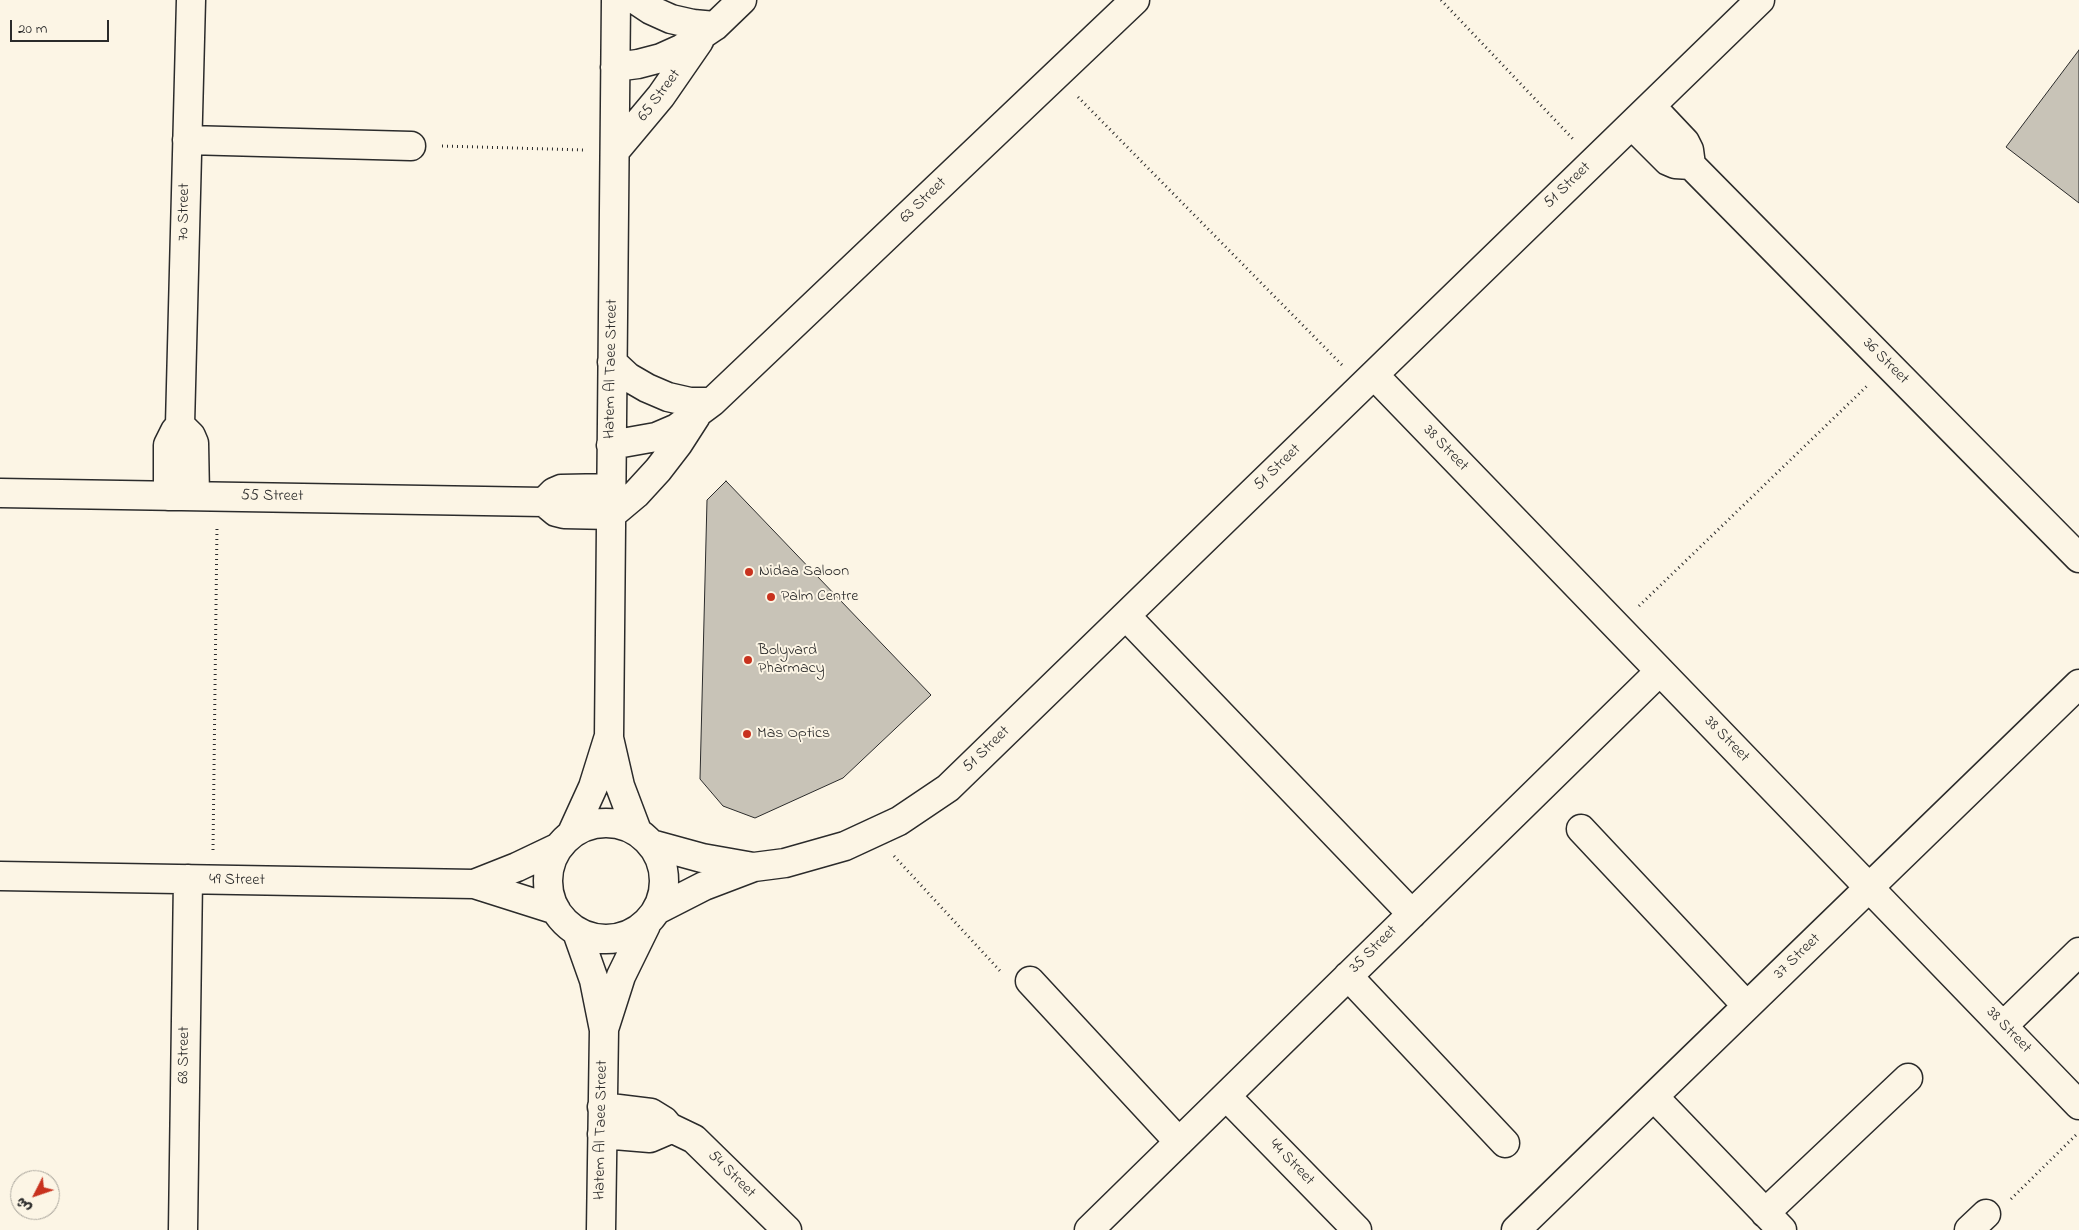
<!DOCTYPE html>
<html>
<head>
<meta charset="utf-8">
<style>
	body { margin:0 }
	#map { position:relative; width:2079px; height:1230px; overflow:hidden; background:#fcf5e5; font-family:"Indie Flower","Playpen Sans Arabic",sans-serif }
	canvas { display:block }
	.north { position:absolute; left:10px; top:1170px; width:50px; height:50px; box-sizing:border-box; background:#fcf5e5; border:1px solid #a8a49b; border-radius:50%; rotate:229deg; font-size:14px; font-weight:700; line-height:20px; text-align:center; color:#2b2b2b }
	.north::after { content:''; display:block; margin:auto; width:18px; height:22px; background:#c8321e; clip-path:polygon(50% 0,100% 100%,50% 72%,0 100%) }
	.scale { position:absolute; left:10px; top:20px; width:99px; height:22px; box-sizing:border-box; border:2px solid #2b2b2b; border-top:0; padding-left:6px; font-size:15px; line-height:18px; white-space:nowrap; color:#2b2b2b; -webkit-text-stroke:4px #fcf5e5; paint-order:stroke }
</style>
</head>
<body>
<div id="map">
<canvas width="2079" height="1230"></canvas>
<div class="north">ش</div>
<div class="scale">20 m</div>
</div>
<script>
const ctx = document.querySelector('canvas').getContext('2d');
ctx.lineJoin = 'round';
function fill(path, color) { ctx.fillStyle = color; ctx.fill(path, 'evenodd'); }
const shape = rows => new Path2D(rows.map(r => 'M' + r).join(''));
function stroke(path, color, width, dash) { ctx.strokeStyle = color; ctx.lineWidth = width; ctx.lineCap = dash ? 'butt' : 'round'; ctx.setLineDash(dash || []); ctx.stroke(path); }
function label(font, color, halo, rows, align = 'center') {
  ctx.font = font + ' "Indie Flower",sans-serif'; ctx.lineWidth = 4; ctx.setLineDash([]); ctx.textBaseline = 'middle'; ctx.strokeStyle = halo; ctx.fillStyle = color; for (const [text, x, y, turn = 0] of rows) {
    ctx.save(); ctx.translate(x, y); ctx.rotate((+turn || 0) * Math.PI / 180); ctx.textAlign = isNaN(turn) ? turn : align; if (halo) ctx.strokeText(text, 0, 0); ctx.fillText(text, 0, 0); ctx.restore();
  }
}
const building = shape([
	[2079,50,2079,203,2006,147,2079,50],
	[726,481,931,695,843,778,755,818,723,806,700,779,707,500,726,481]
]);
fill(building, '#c8c3b7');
stroke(building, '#2b2b2b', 1);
const minor = shape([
	[616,0,609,738,620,786,637,831],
	[636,0,651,10,671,19,693,24,715,26],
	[615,67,638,64,661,58,681,49,715,26,742,0],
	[1651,106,1685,142,1689,150,1691,165,2079,558],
	[1632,125,1668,161,1675,164,1691,165],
	[187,140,411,146],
	[615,151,661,96,699,41],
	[612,362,628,377,647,388,668,397,690,402,712,402],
	[1374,375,2079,1105],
	[180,425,191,436,194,443,195,496],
	[611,445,656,437,677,428,712,402,1135,0],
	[0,493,544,502,556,512,564,514,611,515,636,494,658,470,678,444,696,416],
	[168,496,168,445,175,431,180,425,191,0],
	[544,502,554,492,561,489,611,488],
	[1126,616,1412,914],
	'548 881a58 58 0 1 1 116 0a58 58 0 1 1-116 0Z',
	[1581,829,1747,1006],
	[572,833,593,787,608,739],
	[651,844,702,858,753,867],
	[0,876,474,884,556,910],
	[474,884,517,867,559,847],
	[657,910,704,886,754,867,785,863,845,846,899,821,948,788,1760,0],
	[577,932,594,980,604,1030,601,1230],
	[1348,976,1505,1143],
	[1030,981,1179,1142],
	[605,1026,621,976,646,925],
	[2003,1026,2079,952],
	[1226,1096,1357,1230],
	[1654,1097,1782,1230],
	[602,1107,651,1113,664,1121,669,1127,694,1139,787,1230],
	[602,1134,650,1138,664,1132,669,1127],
	[1765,1213,1908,1078],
	[183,1230,188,879],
	[1089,1230,1660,671],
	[1516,1230,2079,684],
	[1969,1230,1986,1214]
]);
stroke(minor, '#2b2b2b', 31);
stroke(shape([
	[1441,0,1573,139],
	[1078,97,1342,365],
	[442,146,585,150],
	[1639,606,1867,386],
	[213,850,217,526],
	[894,856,1002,973],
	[2011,1199,2076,1135]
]), '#2b2b2b', 3, [1, 4]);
stroke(minor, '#fcf5e5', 28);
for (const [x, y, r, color] of [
	[749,572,5,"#c8321e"],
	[771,597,5,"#c8321e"],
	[748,660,5,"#c8321e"],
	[747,734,5,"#c8321e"]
]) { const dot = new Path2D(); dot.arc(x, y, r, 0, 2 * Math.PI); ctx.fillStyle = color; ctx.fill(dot); stroke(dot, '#fcf5e5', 2); }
label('16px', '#2b2b2b', '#fcf5e5', [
	["65 Street",660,96,-53],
	["51 Street",1568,186,-44],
	["63 Street",924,201,-44],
	["70 Street",185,212,-89],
	["36 Street",1885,362,45],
	["Hatem Al Taee Street",612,369,-89],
	["38 Street",1445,449,46],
	["51 Street",1278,468,-44],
	["55 Street",272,497,1],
	["38 Street",1726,740,46],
	["51 Street",987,750,-44],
	["49 Street",237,881,1],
	["35 Street",1374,950,-45],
	["37 Street",1798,957,-44],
	["38 Street",2008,1031,46],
	["68 Street",185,1055,-89],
	["Hatem Al Taee Street",602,1130,-89],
	["44 Street",1291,1163,46],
	["54 Street",731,1175,45]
]);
label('16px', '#2b2b2b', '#fcf5e5', [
	["Nidaa Saloon",759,572],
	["Palm Centre",781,597],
	["Bolyvard",758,651],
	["Pharmacy",758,669],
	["Mas Optics",757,734]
], 'left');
</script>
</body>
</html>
